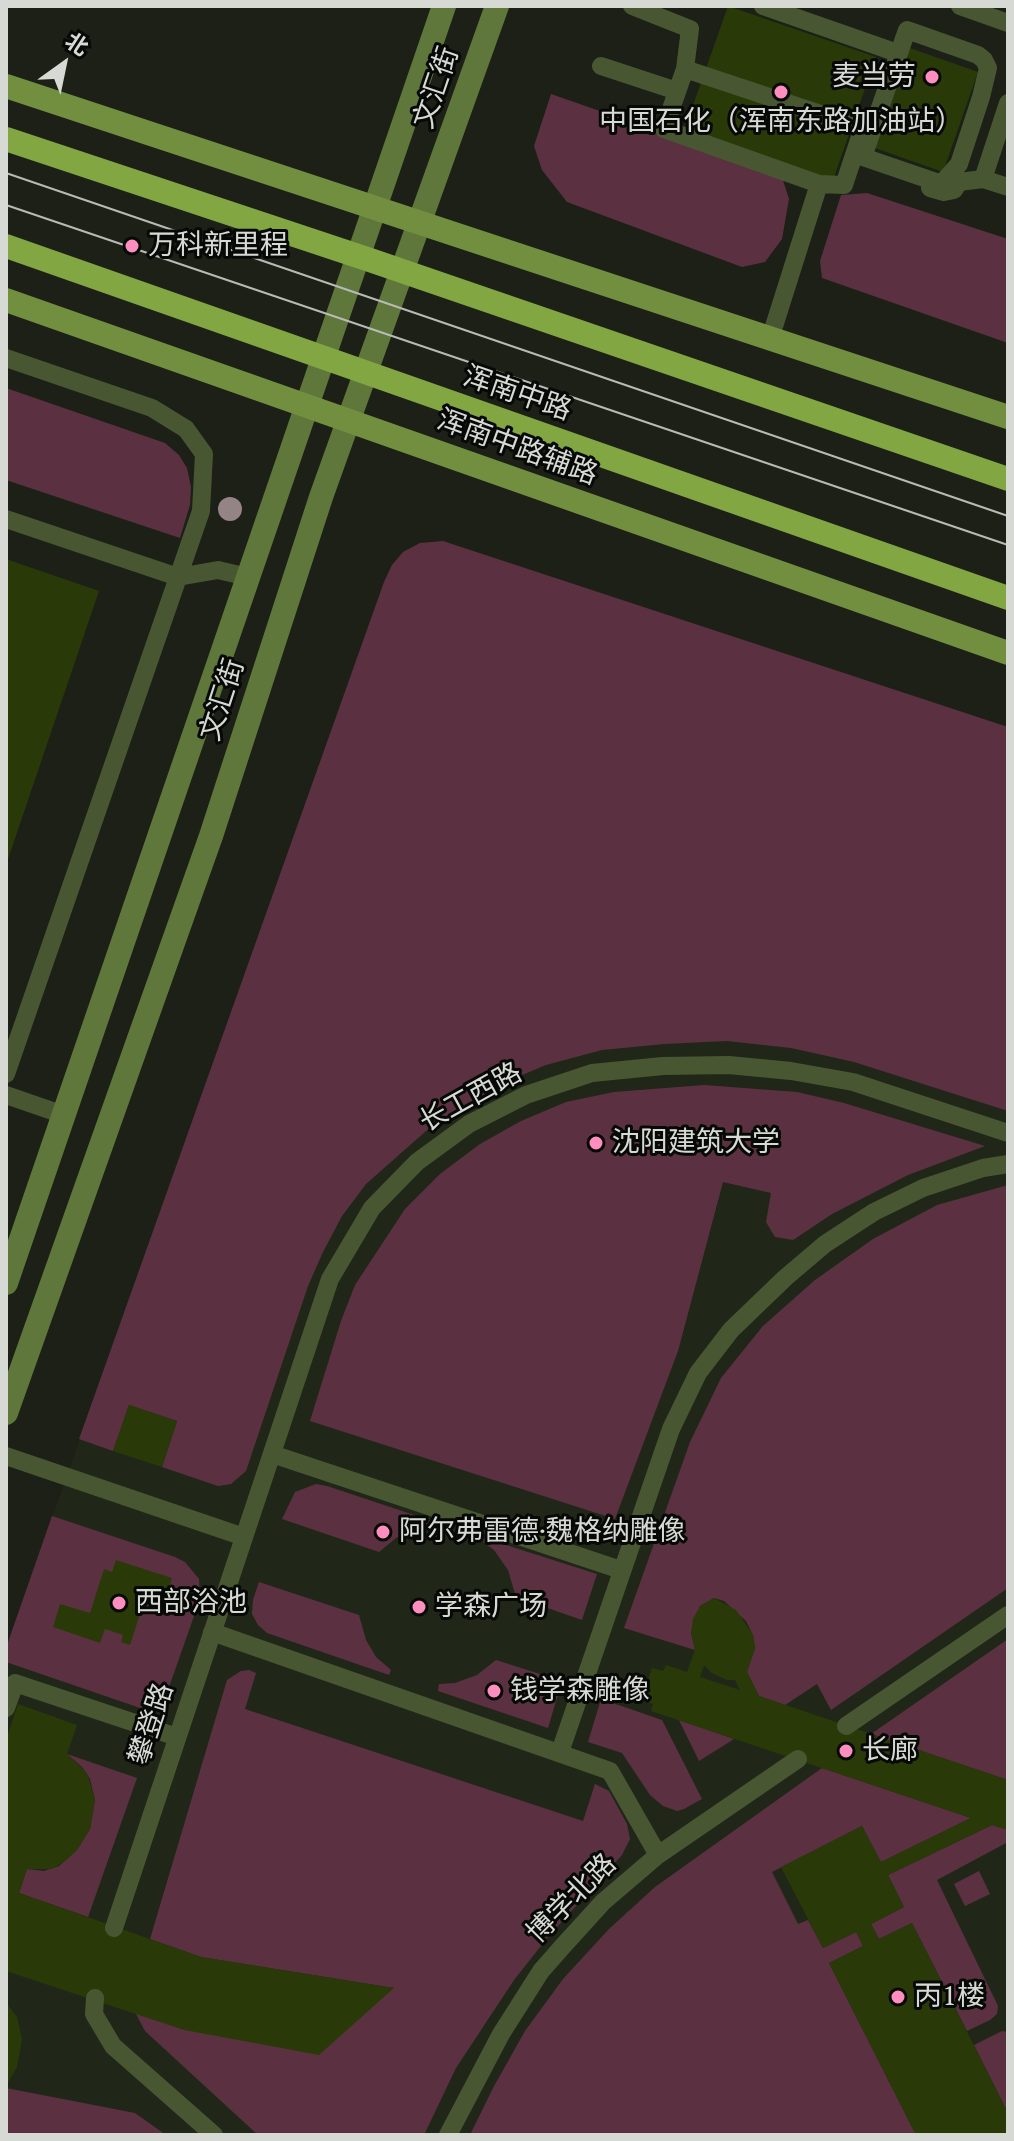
<!DOCTYPE html>
<html>
<head>
<meta charset="utf-8">
<style>
	body { margin:0 }
	#map { position:relative; width:1014px; height:2141px; overflow:hidden; background:#1c2017; font-family:"PT Serif","Noto Sans SC",serif }
	canvas { display:block }
	.frame { position:absolute; inset:0; border:8px solid #d7dad4; pointer-events:none }
	.north { position:absolute; left:24px; top:24px; width:80px; height:80px; -webkit-text-stroke:6px #070906; paint-order:stroke; rotate:33deg; font-size:22px; font-weight:700; line-height:32px; text-align:center; color:#d7dad4 }
	.north::after { content:''; display:block; margin:auto; width:28px; height:36px; background:#d7dad4; clip-path:polygon(50% 0,100% 100%,50% 72%,0 100%) }
</style>
</head>
<body>
<div id="map">
<canvas width="1014" height="2141"></canvas>
<div class="frame"></div>
<div class="north">北</div>
</div>
<script>
const ctx = document.querySelector('canvas').getContext('2d');
ctx.lineJoin = 'round';
function fill(path, color) { ctx.fillStyle = color; ctx.fill(path, 'evenodd'); }
const shape = rows => new Path2D(rows.map(r => 'M' + r).join(''));
function stroke(path, color, width, dash) { ctx.strokeStyle = color; ctx.lineWidth = width; ctx.lineCap = dash ? 'butt' : 'round'; ctx.setLineDash(dash || []); ctx.stroke(path); }
function label(font, color, halo, rows, align = 'center') {
  ctx.font = font + ' "PT Serif","Noto Sans SC",serif'; ctx.lineWidth = 6; ctx.setLineDash([]); ctx.textBaseline = 'middle'; ctx.strokeStyle = halo; ctx.fillStyle = color; for (const [text, x, y, turn = 0] of rows) {
    ctx.save(); ctx.translate(x, y); ctx.rotate((+turn || 0) * Math.PI / 180); ctx.textAlign = isNaN(turn) ? turn : align; if (halo) ctx.strokeText(text, 0, 0); ctx.fillText(text, 0, 0); ctx.restore();
  }
}
fill(shape([
	[364,642,1008,848,1008,2135,6,2135,6,1647]
]), '#202718');
fill(shape([
	[551,94,781,174,789,199,782,239,765,262,742,267,567,202,542,170,534,146],
	[867,193,1008,239,1008,343,822,278,820,261,841,195],
	[6,388,165,443,179,455,187,468,191,487,190,505,180,538,6,480],
	[443,541,1008,727,1008,1111,854,1062,791,1048,727,1041,664,1044,602,1050,546,1065,503,1083,426,1131,366,1184,342,1216,323,1252,308,1286,246,1471,231,1484,218,1486,162,1467,177,1421,129,1405,113,1451,79,1439,384,582,392,565,403,552,420,543],
	[704,1085,797,1092,844,1103,985,1146,908,1175,832,1214,793,1240,775,1237,766,1222,771,1193,723,1182,678,1351,615,1519,310,1421,341,1321,355,1285,405,1209,440,1174,480,1144,521,1121,566,1102,614,1092],
	[1008,1185,1008,1588,831,1710,817,1684,785,1705,759,1696,747,1672,755,1648,753,1635,746,1621,724,1601,714,1598,700,1606,691,1633,695,1650,624,1628,690,1442,721,1378,763,1326,815,1280,873,1239,937,1205],
	[316,1484,327,1486,435,1522,433,1526,414,1530,396,1538,379,1552,282,1519,295,1492],
	[52,1516,175,1557,185,1562,199,1579,200,1599,162,1707,156,1710,146,1710,6,1662,6,1648],
	[484,1538,597,1574,582,1620,516,1597,508,1570,494,1550,483,1542],
	[259,1582,359,1615,366,1640,376,1657,391,1670,389,1675,267,1633,258,1625,252,1614,253,1600],
	[1008,1639,1008,1780,871,1734],
	[496,1660,562,1681,548,1728,438,1691,439,1684,455,1683,477,1675],
	[249,1670,256,1673,245,1709,583,1821,595,1784,609,1791,627,1824,630,1839,622,1855,548,1937,514,1980,456,2068,424,2135,258,2135,145,2031,136,2014,394,1988,201,1957,150,1939,227,1680,241,1671],
	[601,1699,662,1720,702,1799,684,1809,677,1811,663,1806,650,1795,622,1753,588,1742],
	[679,1720,734,1739,699,1761],
	[67,1754,137,1778,88,1917,19,1893,27,1869,44,1871,59,1866,77,1850,90,1829,95,1800,90,1779,82,1767],
	[822,1768,971,1818,881,1862,862,1826,772,1872,798,1924,808,1920,823,1948,856,1932,863,1946,829,1963,916,2135,470,2135,493,2088,525,2031,563,1979,609,1929,655,1887],
	[992,1825,1008,1830,1008,1842,937,1880,998,2006,997,2014,990,2020,967,2031,912,1923,879,1939,871,1924,904,1907,888,1875],
	[979,1871,990,1894,965,1906,954,1884],
	[1002,2031,1008,2032,1008,2113,974,2045],
	[6,2088,135,2113,166,2135,6,2133]
]), '#5b3142');
fill(shape([
	[728,6,876,57,833,180,685,128],
	[907,47,978,72,943,172,872,147],
	[6,559,99,591,7,862,6,647,8,640,6,639],
	[129,1405,177,1421,162,1467,113,1451],
	[116,1560,172,1578,163,1608,144,1602,130,1645,121,1642,123,1635,105,1629,100,1643,53,1627,60,1604,90,1613,104,1569,112,1572],
	[714,1598,736,1610,753,1635,755,1648,747,1672,759,1696,1008,1780,1008,1830,992,1825,888,1875,904,1907,871,1924,879,1939,912,1923,1008,2113,1008,2135,916,2135,829,1963,863,1946,856,1932,823,1948,781,1867,862,1826,881,1862,971,1818,651,1711,653,1704,641,1700,652,1668,663,1671,666,1665,687,1672,695,1650,691,1633,693,1619,700,1606],
	[704,1665,712,1673,727,1680,735,1680,740,1690,700,1677],
	[18,1704,77,1725,67,1754,87,1773,95,1800,90,1829,77,1850,65,1861,52,1869,27,1869,19,1893,201,1957,394,1988,319,2055,184,2030,6,1971,6,1740],
	[6,2003,17,2017,22,2039,17,2067,6,2086]
]), '#293a08');
stroke(shape([
	[632,6,690,29,685,69,664,129,819,184,770,339],
	[763,6,889,50],
	[960,6,1008,23],
	[601,66,677,91],
	[685,69,863,128,844,185,819,184],
	[855,154,863,157,936,182,943,182,959,164,981,97,988,68,984,60,978,55,907,30,863,157],
	[983,179,1008,103],
	[930,188,944,192,954,190,959,182,983,179,1008,187],
	[6,358,152,408,186,429,204,454,201,511,6,1074],
	[6,519,178,577,218,570,248,577],
	[6,1095,64,1115],
	[272,1454,621,1570],
	[6,1456,244,1537],
	[212,1632,610,1771,658,1855],
	[6,1708,15,1683,177,1737],
	[846,1726,1008,1615],
	[560,1752,671,1429,698,1373,731,1330,785,1278,825,1244,874,1212,923,1188,983,1168,1008,1164],
	[114,1928,330,1279,372,1208,417,1162,469,1124,526,1095,592,1073,663,1066,729,1065,791,1071,853,1082,1008,1133],
	[95,1998,94,2014,113,2046,214,2135],
	[448,2135,501,2034,541,1971,563,1946,603,1902,658,1855,798,1759]
]), '#485732', 18);
stroke(shape([
	[6,1283,444,6],
	[6,1413,211,836,321,497,497,6]
]), '#5f773a', 24);
stroke(shape([
	[6,86,1008,417],
	[6,300,1008,653]
]), '#718f3f', 24);
stroke(shape([
	[6,173,1008,516],
	[6,205,1008,545]
]), '#b8bbb5', 2);
stroke(shape([
	[6,139,370,260,1008,479],
	[6,246,1008,598]
]), '#81a642', 24);
ctx.fillStyle = '#948486';
for (const [x, y] of [
	[230,509]
]) { ctx.beginPath(); ctx.arc(x, y, 12, 0, 2 * Math.PI); ctx.fill(); }
for (const [x, y, r, color] of [
	[932,77,8,"#fe8ebe"],
	[781,92,8,"#fe8ebe"],
	[132,246,8,"#fe8ebe"],
	[596,1143,8,"#fe8ebe"],
	[383,1532,8,"#fe8ebe"],
	[119,1603,8,"#fe8ebe"],
	[419,1607,8,"#fe8ebe"],
	[494,1691,8,"#fe8ebe"],
	[846,1751,8,"#fe8ebe"],
	[898,1997,8,"#fe8ebe"]
]) { const dot = new Path2D(); dot.arc(x, y, r, 0, 2 * Math.PI); ctx.fillStyle = color; ctx.fill(dot); stroke(dot, '#070906', 3); }
label('28px', '#d7dad4', '#070906', [
	["麦当劳",916,77,"right"],
	["中国石化（浑南东路加油站）",781,122,"center"],
	["万科新里程",148,246],
	["沈阳建筑大学",612,1143],
	["阿尔弗雷德·魏格纳雕像",399,1532],
	["西部浴池",135,1603],
	["学森广场",435,1607],
	["钱学森雕像",510,1691],
	["长廊",862,1751],
	["丙1楼",914,1997]
], 'left');
label('28px', '#d7dad4', '#070906', [
	["文汇街",437,88,-71],
	["浑南中路",517,394,19],
	["浑南中路辅路",517,448,20],
	["文汇街",223,700,-72],
	["长工西路",471,1098,-29],
	["攀登路",152,1724,-72],
	["博学北路",572,1899,-45]
]);
</script>
</body>
</html>
